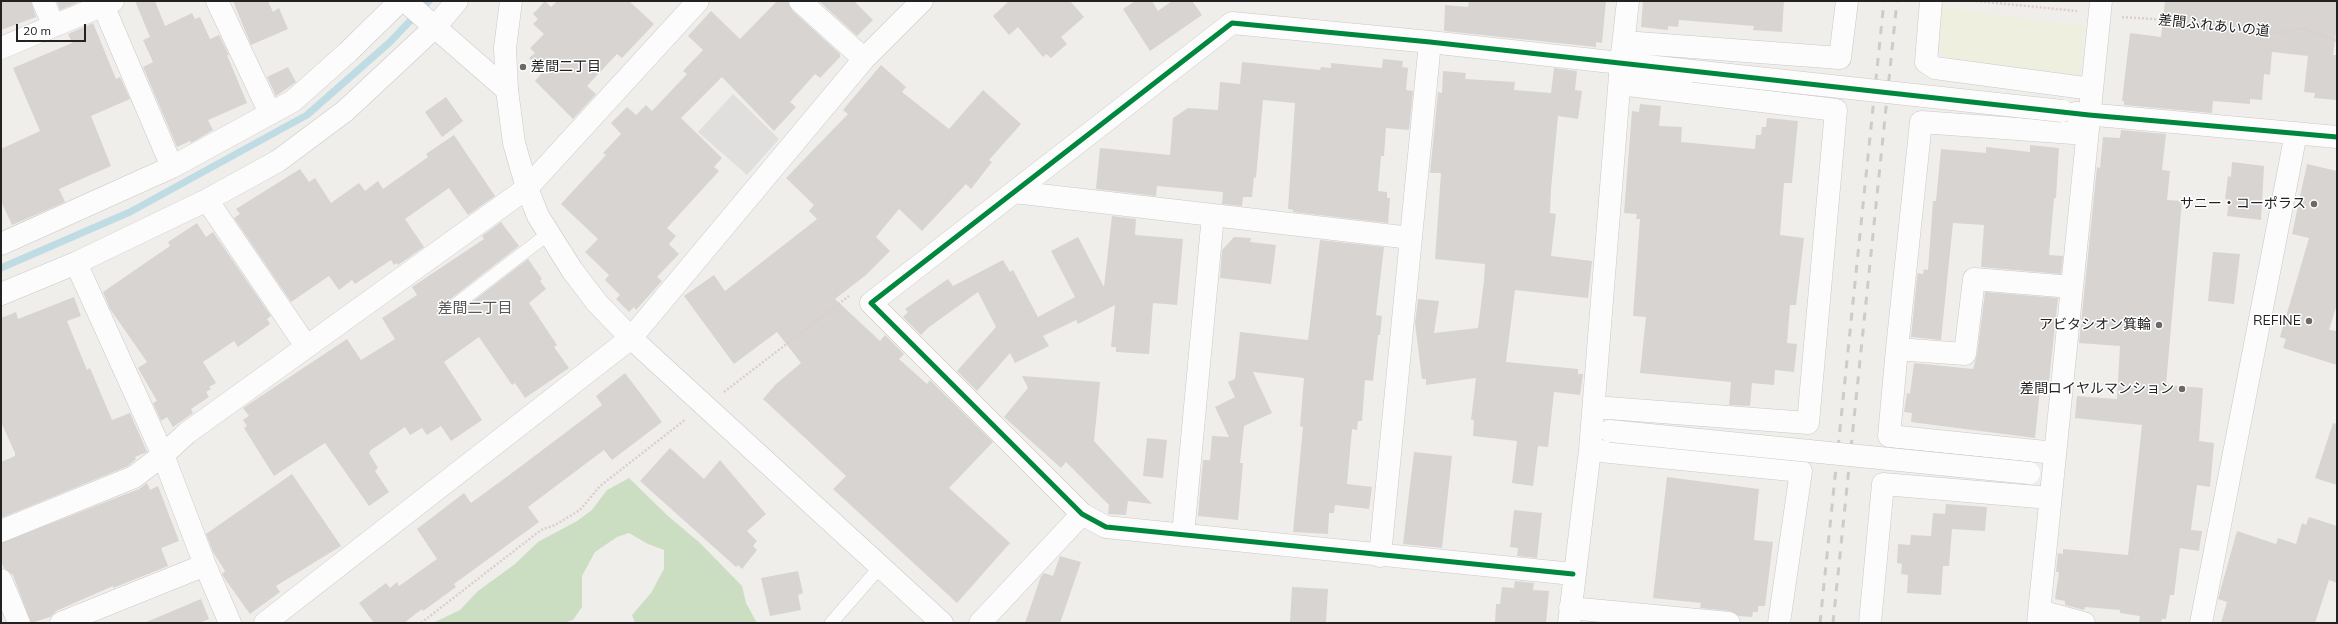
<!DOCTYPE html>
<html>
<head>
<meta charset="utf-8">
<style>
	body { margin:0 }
	#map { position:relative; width:2338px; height:624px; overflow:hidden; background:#f0eeeb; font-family:Mulish,sans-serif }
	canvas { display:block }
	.frame { position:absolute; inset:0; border:2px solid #222; pointer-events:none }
	.scale { position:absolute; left:16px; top:24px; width:70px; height:18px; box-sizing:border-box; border:2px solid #222; border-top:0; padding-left:5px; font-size:12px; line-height:14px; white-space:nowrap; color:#222; -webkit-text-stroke:3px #fff; paint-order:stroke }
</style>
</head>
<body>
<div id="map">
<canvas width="2338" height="624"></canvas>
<div class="frame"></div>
<div class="scale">20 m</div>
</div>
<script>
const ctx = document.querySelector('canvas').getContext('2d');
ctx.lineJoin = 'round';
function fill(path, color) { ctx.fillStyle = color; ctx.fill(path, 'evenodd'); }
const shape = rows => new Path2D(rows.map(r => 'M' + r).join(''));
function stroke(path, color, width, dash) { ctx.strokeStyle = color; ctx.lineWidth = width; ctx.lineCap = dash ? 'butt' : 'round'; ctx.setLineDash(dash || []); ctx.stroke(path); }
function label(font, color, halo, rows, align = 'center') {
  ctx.font = font + ' Mulish,"Noto Sans JP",sans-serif'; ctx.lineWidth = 3; ctx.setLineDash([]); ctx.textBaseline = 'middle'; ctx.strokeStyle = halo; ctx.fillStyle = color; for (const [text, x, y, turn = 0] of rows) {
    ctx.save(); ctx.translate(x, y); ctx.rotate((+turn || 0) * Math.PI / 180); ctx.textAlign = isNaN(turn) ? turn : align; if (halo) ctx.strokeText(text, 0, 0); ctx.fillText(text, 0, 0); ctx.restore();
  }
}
fill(shape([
	[1940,7,2084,26,2080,78,1949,60,1937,48]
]), '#efefdf');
fill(shape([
	[629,478,668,516,700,543,742,586,746,603,757,623,635,623,632,615,651,593,664,569,664,550,648,544,629,533,617,537,595,552,582,576,582,607,573,620,563,623,433,623,460,610,478,591,515,564,538,542,577,521,592,510,607,490]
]), '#cbdec1');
fill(shape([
	[733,94,779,139,747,175,698,132]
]), '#e0dfde');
stroke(shape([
	[1,268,130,212,307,115,390,42,429,1]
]), '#bfdbe3', 7);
fill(shape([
	[1,1,31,1,36,17,1,30],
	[57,1,81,1,60,10],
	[135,1,155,1,165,26,192,13,195,19,200,17,210,39,219,35,229,55,227,55,247,103,208,120,213,130,191,143,190,141,177,147,143,67,153,62,143,40,150,37],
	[233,1,268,1,273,12,279,8,288,29,251,45],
	[545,1,551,7,557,1,629,1,654,24,622,58,617,54,587,86,596,94,573,119,535,81,543,72,529,58,535,53,530,48,544,34,533,24,538,19,533,14],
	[777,1,788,1,792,10,840,54,840,57,820,78,815,74,790,102,796,107,774,131,722,77,681,118,722,158,714,167,719,171,667,228,676,236,669,244,679,254,657,277,662,281,636,310,634,307,629,312,616,299,620,295,605,280,609,275,585,252,598,239,561,204,606,155,603,153,621,134,611,123,627,107,636,115,646,105,652,111,687,74,683,71,703,50,688,36,711,11,740,39],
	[819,1,854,1,873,20,857,36],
	[1009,1,1070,1,1084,17,1061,37,1067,44,1051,58,1046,54,1043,57,1018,27,1009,35,993,16],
	[1135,1,1152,1,1158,11,1172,1,1192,1,1202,15,1150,51,1123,9],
	[1469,1,1606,1,1602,43,1596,42,1596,47,1444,31,1445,5,1468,7],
	[1643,1,1784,1,1782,32,1753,30,1754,26,1679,20,1678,27,1668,26,1668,30,1641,27],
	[2165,1,2337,1,2337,26,2333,55,2337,55,2337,100,2314,98,2315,93,2304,92,2308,56,2272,52,2270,75,2264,74,2262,100,2250,99,2250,104,2213,101,2212,113,2124,105,2124,101,2122,101,2130,33,2161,37],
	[93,23,116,79,120,77,130,99,91,116,111,166,59,189,65,202,12,225,1,201,1,149,40,131,13,68,72,43,68,34],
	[1383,59,1403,61,1402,67,1408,68,1406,90,1413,91,1409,130,1386,128,1384,156,1381,156,1378,191,1387,192,1387,198,1390,198,1388,223,1293,212,1293,210,1288,209,1295,103,1263,100,1256,178,1254,177,1252,197,1243,197,1242,206,1222,204,1223,192,1157,186,1156,196,1096,189,1100,148,1170,155,1173,118,1188,108,1218,110,1220,82,1240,84,1242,62,1320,70,1321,67,1331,68,1331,63,1382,68],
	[881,65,906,87,902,92,949,129,983,90,1021,124,989,160,992,162,971,189,966,184,922,231,899,209,876,237,890,251,866,275,835,299,880,341,885,335,904,354,899,359,927,384,930,380,993,442,949,488,1010,543,957,603,833,489,846,476,763,399,776,384,801,363,777,332,734,364,684,296,714,275,725,291,817,219,809,211,814,205,786,178,848,114,843,110],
	[288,67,296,82,276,96,267,77],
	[1554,68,1577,71,1575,90,1582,91,1578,119,1558,116,1551,189,1550,213,1556,214,1551,256,1592,261,1588,298,1515,290,1506,362,1578,369,1578,374,1583,374,1580,395,1554,392,1548,447,1538,446,1533,486,1512,483,1517,441,1473,436,1474,420,1471,420,1476,378,1426,385,1426,379,1422,379,1415,323,1418,299,1439,301,1434,333,1478,328,1484,281,1485,264,1435,259,1441,173,1430,173,1438,92,1442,93,1443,71,1466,73,1465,79,1515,82,1514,90,1551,93],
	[446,97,463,121,442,137,425,112],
	[1640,104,1661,106,1659,126,1682,127,1681,142,1755,149,1756,135,1761,135,1762,127,1766,127,1767,118,1798,121,1792,183,1784,183,1780,235,1804,238,1796,305,1790,305,1787,343,1797,344,1794,372,1775,370,1774,385,1752,383,1750,406,1729,405,1731,382,1640,373,1646,317,1633,316,1640,219,1636,219,1637,214,1624,213,1632,111,1639,112],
	[2121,130,2166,134,2162,170,2170,171,2167,200,2182,201,2166,385,2203,388,2199,441,2214,443,2210,487,2197,485,2191,530,2202,531,2199,551,2180,548,2174,595,2170,595,2166,619,2162,619,2161,623,2139,623,2140,616,2120,613,2120,610,2085,607,2084,610,2065,605,2065,601,2055,599,2059,572,2056,572,2058,553,2063,554,2063,549,2128,555,2142,425,2075,418,2077,396,2117,399,2120,346,2079,343,2097,167,2100,168,2103,137,2120,138],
	[454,135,495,196,468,215,449,188,405,219,424,247,398,265,397,263,394,265,391,260,355,284,352,280,339,290,329,276,291,302,234,218,240,214,236,209,300,169,309,182,315,178,331,203,359,183,365,191,378,181,383,189,428,157,426,154],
	[2030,145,2059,148,2056,198,2054,198,2049,255,2063,256,2061,274,1981,267,1984,225,1953,223,1941,340,1911,337,1917,277,1918,273,1923,274,1924,269,1928,270,1933,201,1936,201,1941,149,1986,153,1986,147,2030,152],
	[2232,162,2264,166,2261,220,2227,216,2229,200,2225,199,2228,176,2231,177],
	[2307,164,2337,171,2337,304,2329,330,2337,331,2337,365,2283,348,2286,339,2280,337,2309,238,2292,234],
	[1112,216,1136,219,1135,235,1183,239,1177,305,1153,303,1149,354,1116,352,1116,347,1111,347,1115,305,1078,324,1076,320,1043,336,1049,346,1015,363,1010,353,977,391,957,371,996,327,978,292,929,327,921,335,903,317,908,312,905,309,948,279,953,286,1003,260,1010,272,1013,270,1038,317,1075,297,1051,251,1078,237,1104,287],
	[501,222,519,246,449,300,447,303,447,311,451,313,459,312,528,259,542,279,540,281,546,289,529,303,557,345,554,347,569,368,525,398,515,383,512,385,479,337,444,362,482,420,451,441,441,426,427,435,422,428,410,435,405,427,371,450,369,453,378,468,375,471,389,492,369,506,325,443,274,476,244,428,247,426,243,420,249,416,243,408,347,339,361,360,395,339,382,318,417,295,412,287,484,239,482,236],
	[197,223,206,237,213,232,271,316,267,319,270,324,238,347,234,341,203,362,216,383,209,387,211,389,206,392,209,397,191,409,193,413,173,427,167,417,161,421,153,403,157,401,138,368,147,362,110,309,103,292,170,246,168,242],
	[1234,237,1251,238,1250,242,1276,245,1271,284,1220,278,1222,250],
	[1320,240,1384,247,1376,315,1382,316,1380,335,1378,335,1373,381,1365,380,1362,421,1358,421,1357,430,1352,429,1347,484,1372,487,1369,509,1335,505,1334,513,1329,513,1328,534,1293,532,1303,427,1300,426,1304,378,1253,372,1272,413,1244,426,1240,463,1243,463,1238,520,1198,516,1203,460,1210,460,1212,436,1229,437,1215,407,1235,397,1228,382,1235,379,1240,332,1308,340],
	[2213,252,2240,254,2234,304,2208,301],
	[1985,292,2058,298,2048,390,2040,389,2035,438,1911,422,1912,413,1904,412,1907,393,1910,394,1914,363,1973,369,1977,355],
	[74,297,81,316,67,321,87,370,90,368,112,420,130,413,147,452,135,457,136,459,128,466,1,518,1,462,15,456,15,453,1,422,1,318,16,312,18,319],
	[625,373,662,422,612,460,604,450,528,507,539,522,454,584,456,587,423,611,422,609,404,623,374,623,359,603,386,583,390,588,397,582,399,586,437,559,417,529,464,493,471,503,520,467,602,405,596,396],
	[1022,376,1100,382,1094,441,1152,504,1128,501,1126,515,1108,514,1109,505,1066,462,1061,468,1004,417,1028,388],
	[2333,423,2337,424,2337,485,2315,478],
	[1147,438,1167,440,1163,478,1143,476],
	[670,448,704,479,720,460,766,514,747,531,757,541,753,546,757,550,742,569,738,565,736,567,640,481],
	[1414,452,1452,456,1442,548,1403,544],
	[292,474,341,546,276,586,280,592,250,614,225,579,222,574,225,571,213,552,206,534],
	[1667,477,1759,489,1754,540,1773,542,1765,606,1758,606,1758,612,1753,612,1752,617,1739,616,1730,611,1700,608,1701,603,1653,598],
	[147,483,150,490,158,486,179,541,161,548,168,566,113,588,113,586,56,611,50,617,31,623,13,575,4,568,1,561,1,543,139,489],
	[1946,504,1987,507,1985,531,1952,529,1949,566,1943,566,1941,595,1907,593,1908,575,1901,574,1902,564,1897,563,1898,544,1910,545,1911,535,1931,536,1933,513,1945,514],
	[1514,510,1542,513,1537,558,1517,556,1518,548,1510,547],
	[2309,517,2337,526,2337,583,2329,580,2315,623,2221,623,2227,602,2218,599,2237,531,2276,544,2278,538,2296,544,2302,523,2306,525],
	[1060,556,1081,562,1060,623,1025,623,1041,576,1044,573,1053,576],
	[798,571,803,593,798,595,801,610,770,616,761,578],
	[1515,581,1534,583,1533,590,1549,591,1546,623,1495,623,1496,604,1500,604,1502,587,1514,588],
	[1292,587,1328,589,1326,623,1290,623],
	[201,599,209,619,199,623,144,623]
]), '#d7d4d2');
const service = shape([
	[454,306,548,234],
	[831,623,881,566]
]);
const minor = shape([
	[43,1,54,26],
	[217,1,270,113],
	[405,1,507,90],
	[800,1,864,59],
	[1931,1,1926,62,1935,68,2092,89],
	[103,5,172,167],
	[1624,42,1840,58,1847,1],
	[1,48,113,1],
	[2075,113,2337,137],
	[1014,192,1411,238],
	[207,200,306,346],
	[1,244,172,167,293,101,348,52,400,1],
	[76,263,163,455,205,565,230,623],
	[1,294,76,263,207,200,278,161,345,111,434,28,457,1],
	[1897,349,1965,354,1974,279,2072,287],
	[1594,407,1808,423,1836,110,1620,84],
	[1590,450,1801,471,1779,623],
	[2055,453,1889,436,1897,349,1921,122,2087,134],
	[1,531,134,477,163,455,187,433,527,188,698,1],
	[1183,535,1213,215],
	[1380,556,1430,42],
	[1573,574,1106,527,1082,514,871,303,1232,23,1430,42,1693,71],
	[1,580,19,623],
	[1570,608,1729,623],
	[2040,611,2084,623],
	[61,623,205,565],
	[265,623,631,338,864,59,922,1],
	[980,623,1082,514],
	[1569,623,1590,450,1621,63,1628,1],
	[1870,623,1883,484,2050,498],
	[2038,623,2101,1],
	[2201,623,2296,133]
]);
const tertiary = shape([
	[511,1,505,48,507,90,514,143,527,188,538,216,572,270,597,303,631,338,942,623]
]);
stroke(service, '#c9c8c7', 14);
stroke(minor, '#c9c8c7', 23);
stroke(tertiary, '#c9c8c7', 23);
stroke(shape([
	[1976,1,2077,11],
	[2122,17,2182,21,2208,28,2280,33,2304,28,2337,41],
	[724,392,849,296],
	[421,623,541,530,555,525,580,510,600,486,686,419]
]), '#dccecd', 2.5, [2, 2]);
stroke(service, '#fdfcfc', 13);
stroke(minor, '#fdfcfc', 22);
stroke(tertiary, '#fdfcfc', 22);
stroke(shape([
	[1820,623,1884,1],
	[1833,623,1897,1]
]), '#ccc', 3, [8, 8]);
const minorBridge = shape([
	[1693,71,2062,111],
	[1610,431,2029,473]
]);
stroke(minorBridge, '#c9c8c7', 23, []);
stroke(minorBridge, '#fdfcfc', 22);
stroke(shape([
	[1573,574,1106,527,1082,514,871,303,1232,23,1430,42,2089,115,2337,137]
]), '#00873e', 5);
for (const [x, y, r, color] of [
	[523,67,4,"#6a6968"],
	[2314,204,4,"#6a6968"],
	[2309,321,4,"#6a6968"],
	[2159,325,4,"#6a6968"],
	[2182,389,4,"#6a6968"]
]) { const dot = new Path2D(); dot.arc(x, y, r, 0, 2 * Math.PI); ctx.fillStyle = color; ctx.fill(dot); stroke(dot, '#fff', 1.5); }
label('14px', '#222', '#fff', [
	["差間ふれあいの道",2214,26,6]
]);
label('14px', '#222', '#fff', [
	["差間二丁目",531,67,"left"],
	["サニー・コーポラス",2306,204],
	["REFINE",2301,321],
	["アビタシオン箕輪",2151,325],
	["差間ロイヤルマンション",2174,389]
], 'right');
label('15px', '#555', '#fff', [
	["差間二丁目",475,308]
]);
</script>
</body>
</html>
